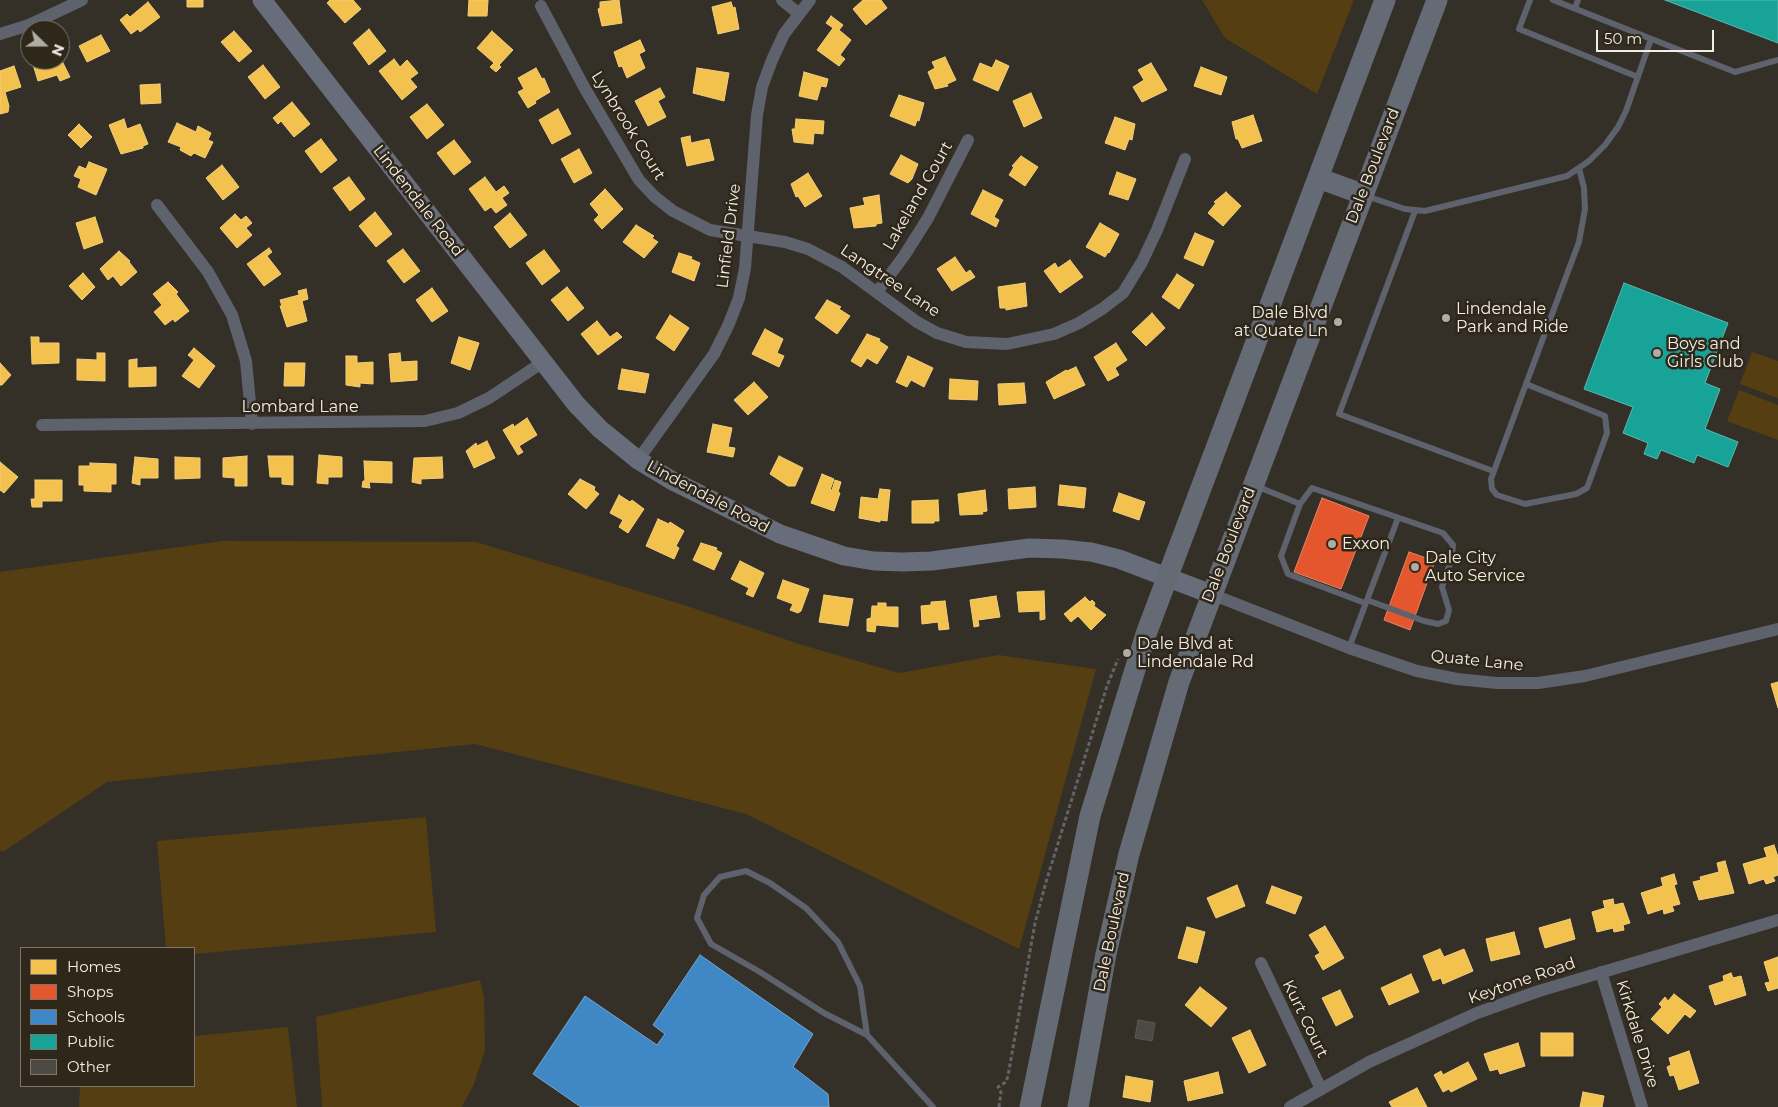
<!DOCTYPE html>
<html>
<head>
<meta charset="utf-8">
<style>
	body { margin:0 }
	#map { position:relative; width:1778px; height:1107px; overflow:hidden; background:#343028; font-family:Montserrat,sans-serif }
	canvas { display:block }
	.legend { position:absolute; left:20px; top:947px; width:175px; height:140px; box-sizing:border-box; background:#2f271a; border:1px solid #7d776b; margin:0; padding:6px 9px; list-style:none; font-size:15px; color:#f3eee5 }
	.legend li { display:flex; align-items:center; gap:10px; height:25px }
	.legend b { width:25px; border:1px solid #7d776b }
	.north { position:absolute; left:20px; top:20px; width:50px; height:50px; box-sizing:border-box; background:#2f271a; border:1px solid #7d776b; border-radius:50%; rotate:112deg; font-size:14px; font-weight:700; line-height:20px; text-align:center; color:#f3eee5 }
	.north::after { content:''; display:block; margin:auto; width:18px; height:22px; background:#b0aca3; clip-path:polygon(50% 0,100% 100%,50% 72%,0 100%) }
	.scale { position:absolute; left:1596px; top:30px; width:118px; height:22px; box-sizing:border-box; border:2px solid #f3eee5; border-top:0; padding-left:6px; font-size:15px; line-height:18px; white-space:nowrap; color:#f3eee5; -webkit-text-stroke:4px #2f271a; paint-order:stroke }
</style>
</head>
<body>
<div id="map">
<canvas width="1778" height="1107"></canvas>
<ul class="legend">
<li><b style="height:14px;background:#f2c14e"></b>Homes</li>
<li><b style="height:14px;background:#e4572e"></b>Shops</li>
<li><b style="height:14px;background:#3f88c5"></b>Schools</li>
<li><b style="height:14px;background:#17a398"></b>Public</li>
<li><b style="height:14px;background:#4d4943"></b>Other</li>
</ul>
<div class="north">N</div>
<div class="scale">50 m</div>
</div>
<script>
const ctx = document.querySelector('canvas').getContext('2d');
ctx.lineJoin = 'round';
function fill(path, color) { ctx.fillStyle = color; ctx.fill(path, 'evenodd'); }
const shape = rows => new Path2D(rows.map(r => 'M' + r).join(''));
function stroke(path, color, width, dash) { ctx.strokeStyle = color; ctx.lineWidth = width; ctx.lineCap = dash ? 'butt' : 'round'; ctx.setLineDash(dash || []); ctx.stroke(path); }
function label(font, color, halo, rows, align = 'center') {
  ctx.font = font + ' Montserrat,sans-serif'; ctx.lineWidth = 5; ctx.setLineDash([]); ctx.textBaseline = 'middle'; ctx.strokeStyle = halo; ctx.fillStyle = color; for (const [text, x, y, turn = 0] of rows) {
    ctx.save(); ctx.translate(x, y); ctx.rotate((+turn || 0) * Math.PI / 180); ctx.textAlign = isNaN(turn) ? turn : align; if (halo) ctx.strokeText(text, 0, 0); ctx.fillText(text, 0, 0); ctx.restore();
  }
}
fill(shape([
	[1202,0,1354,0,1317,94,1225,38],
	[1752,352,1778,361,1778,398,1740,384],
	[1739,390,1778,405,1778,440,1727,421],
	[223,541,476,542,684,605,802,645,899,673,998,655,1096,669,1019,949,746,814,475,744,107,782,3,852,0,851,0,572],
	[426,817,436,932,194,954,194,948,166,948,157,841],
	[480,980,484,998,485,1050,474,1084,462,1107,322,1107,316,1017],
	[288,1027,297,1107,79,1107,80,1086,194,1086,194,1036]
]), '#543e12');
const homes = shape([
	[187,0,203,0,203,7,187,7,187,0],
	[330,0,353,0,361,9,345,23,327,3,330,0],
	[469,0,488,0,487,16,468,16,469,0],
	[619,0,622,23,602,26,598,9,600,8,600,2,619,0],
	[881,0,887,8,866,25,853,9,863,0,881,0],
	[148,2,160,17,140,32,138,29,131,34,120,20,127,14,130,17,148,2],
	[731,2,733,8,735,7,739,29,718,34,712,7,731,2],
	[831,16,843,25,839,30,851,40,840,55,845,59,839,66,817,50,833,28,826,23,831,16],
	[369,29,386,51,369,65,353,43,369,29],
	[234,31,252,51,239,62,221,42,234,31],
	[492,31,513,50,499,65,501,67,496,72,490,67,494,63,477,48,492,31],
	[101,35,110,51,87,62,79,46,101,35],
	[640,40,645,51,639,54,645,68,627,78,622,66,619,67,614,52,640,40],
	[60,57,70,77,60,81,57,75,38,81,32,61,60,60,60,57],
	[945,57,956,80,947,84,948,86,935,89,928,72,935,68,932,62,945,57],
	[394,59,400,67,407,60,418,73,410,79,417,87,402,100,379,71,394,59],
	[996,60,1009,66,998,91,973,80,980,63,992,68,996,60],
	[1151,63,1167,90,1142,102,1133,87,1144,80,1138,70,1151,63],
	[263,65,280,87,265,99,248,77,263,65],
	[14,66,21,87,5,92,9,106,8,112,0,114,0,71,14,66],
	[1201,67,1227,77,1221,95,1194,86,1201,67],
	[536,68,542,79,544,78,550,92,535,101,536,103,528,108,518,92,524,89,518,78,536,68],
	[697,68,729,73,724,101,693,93,697,68],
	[804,72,828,79,826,87,821,86,817,100,799,96,804,72],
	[160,84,161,103,141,104,140,85,160,84],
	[660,88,665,97,658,101,666,117,648,126,635,101,660,88],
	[1031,93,1042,118,1024,127,1013,101,1031,93],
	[899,95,924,103,919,121,917,120,915,126,890,116,899,95],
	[292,102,310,124,294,137,281,121,278,124,273,118,292,102],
	[427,104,444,125,427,139,410,117,427,104],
	[558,109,571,134,552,144,539,120,558,109],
	[1253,115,1262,141,1242,148,1238,139,1236,139,1232,122,1253,115],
	[1115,117,1135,124,1132,140,1129,139,1125,150,1105,143,1115,117],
	[124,119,127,129,140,124,148,144,143,146,143,148,121,154,109,125,124,119],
	[796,119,824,121,823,134,814,133,813,144,794,142,792,129,795,129,796,119],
	[177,123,196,132,198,126,211,133,208,140,213,142,205,158,194,153,191,156,180,150,181,147,168,142,177,123],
	[79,124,92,137,81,148,68,135,79,124],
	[690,136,691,143,709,139,714,160,687,166,681,138,690,136],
	[321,139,337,160,321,173,305,151,321,139],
	[454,140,471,162,454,175,437,153,454,140],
	[579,149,592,173,574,183,561,159,579,149],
	[901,155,918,164,912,179,908,183,890,174,901,155],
	[1021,156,1038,167,1025,186,1009,175,1014,167,1012,166,1021,156],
	[89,162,107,169,96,195,78,187,81,179,74,176,79,166,86,169,89,162],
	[222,165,239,187,223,200,206,178,222,165],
	[1117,172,1136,179,1128,200,1109,194,1117,172],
	[808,173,822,196,805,207,798,196,796,197,791,184,808,173],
	[349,177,365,199,350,211,333,188,349,177],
	[485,177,496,192,504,186,509,193,502,198,507,205,496,213,491,207,485,211,469,189,485,177],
	[605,189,623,209,602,229,594,220,599,215,590,204,605,189],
	[983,190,1003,200,994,217,999,220,996,227,971,214,983,190],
	[1226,192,1241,206,1223,226,1208,213,1216,203,1214,202,1226,192],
	[879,195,882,223,876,224,876,226,854,228,850,208,865,205,863,198,879,195],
	[375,212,392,234,376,247,359,226,375,212],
	[510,213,527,235,510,248,494,227,510,213],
	[235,214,241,220,246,216,252,223,246,228,252,235,237,248,220,228,235,214],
	[95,217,103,242,84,249,76,223,95,217],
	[1100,223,1119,234,1109,253,1108,252,1105,257,1086,247,1100,223],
	[636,225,654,236,652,238,658,242,644,258,623,242,636,225],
	[1195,233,1214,241,1203,266,1184,258,1195,233],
	[269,248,272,252,267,256,281,274,264,286,247,264,269,248],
	[403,249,420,271,404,283,387,261,403,249],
	[544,250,560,271,542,285,526,263,544,250],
	[119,251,130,261,129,262,137,272,121,286,113,276,108,280,100,269,119,251],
	[679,253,692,257,691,259,700,263,694,281,672,272,679,253],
	[955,257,966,273,970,270,975,277,952,291,937,269,955,257],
	[1070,260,1083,277,1060,293,1044,271,1055,263,1058,268,1070,260],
	[83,273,95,287,82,300,69,286,83,273],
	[1177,274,1194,285,1179,309,1162,297,1177,274],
	[168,282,178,292,176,294,189,311,175,322,173,319,165,325,154,312,162,305,153,294,168,282],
	[1025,283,1027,306,1006,310,1006,308,1000,308,998,287,1025,283],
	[567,287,584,308,568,321,551,300,567,287],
	[432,288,448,311,432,322,416,300,432,288],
	[306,289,308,299,302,301,307,321,287,327,280,306,282,306,280,300,299,295,298,291,306,289],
	[827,300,841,307,839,309,850,316,837,334,815,318,827,300],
	[1152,313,1165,328,1146,346,1132,332,1152,313],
	[670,315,689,328,674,351,656,338,670,315],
	[597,321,610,337,617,332,622,337,598,355,581,334,597,321],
	[765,329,783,339,777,353,784,356,779,367,752,354,765,329],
	[867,334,880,339,879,341,888,347,877,364,867,358,861,367,851,361,867,334],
	[31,337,39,337,39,343,59,343,59,363,32,364,31,337],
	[459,337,479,343,470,370,451,363,459,337],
	[1116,343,1127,360,1115,368,1119,375,1108,381,1094,357,1116,343],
	[194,348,215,366,199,388,182,376,194,360,188,355,194,348],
	[97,353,105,353,105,381,77,380,77,359,97,360,97,353],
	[400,353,401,362,417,361,417,380,391,382,389,354,400,353],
	[346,356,357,356,357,363,373,362,373,384,360,383,360,387,346,385,346,356],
	[908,356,933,368,924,387,911,380,907,387,896,382,908,356],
	[137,359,137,368,156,367,156,386,129,387,129,360,137,359],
	[0,363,11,375,2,385,0,385,0,363],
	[285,363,305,363,304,386,284,386,285,363],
	[1076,367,1085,385,1054,399,1046,382,1066,370,1067,371,1076,367],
	[622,369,649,374,645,393,618,389,622,369],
	[950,379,978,381,977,400,949,399,950,379],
	[754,382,768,397,748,415,734,400,754,382],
	[1024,383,1026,403,999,405,998,384,1024,383],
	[527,418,537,435,519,446,523,452,518,455,503,430,513,424,514,427,527,418],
	[713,424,732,428,728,447,735,448,733,457,707,452,713,424],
	[487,441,495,458,474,468,466,451,476,443,477,446,487,441],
	[319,455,342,457,342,477,328,477,328,484,317,483,319,455],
	[247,456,247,486,235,486,235,478,223,477,223,458,247,456],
	[268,456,293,456,293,485,282,484,282,477,270,477,268,456],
	[779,456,803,468,795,486,788,486,770,474,779,456],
	[135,457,158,459,158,478,140,478,140,485,132,483,135,457],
	[175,457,200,458,200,478,175,479,175,457],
	[442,457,443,478,421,479,421,484,412,482,414,458,442,457],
	[364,461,392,462,392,483,369,482,370,488,362,487,363,481,365,481,364,461],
	[0,462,18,477,4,493,0,490,0,462],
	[90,463,116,464,116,484,111,484,111,492,84,491,84,485,79,485,79,466,90,466,90,463],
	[822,474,834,479,830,490,832,490,835,480,841,482,838,492,840,493,834,511,811,503,822,474],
	[580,479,595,487,594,490,599,494,586,509,568,494,580,479],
	[35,480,62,480,62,501,42,501,42,507,32,507,31,499,35,499,35,480],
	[1060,485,1086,488,1084,508,1058,505,1060,485],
	[1035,487,1036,507,1009,509,1008,489,1035,487],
	[880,489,890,490,887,521,880,520,880,522,859,518,861,497,878,499,880,489],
	[985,490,987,511,982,512,983,514,960,515,958,494,985,490],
	[1119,493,1145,502,1139,520,1113,511,1119,493],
	[619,495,630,502,632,500,644,509,628,533,619,527,623,520,610,513,619,495],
	[938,500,939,521,934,521,934,523,912,523,912,501,938,500],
	[658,519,669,524,670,522,684,531,676,546,679,548,674,559,646,546,658,519],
	[701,543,717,548,716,550,722,553,714,570,693,560,701,543],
	[740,561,764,573,753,597,746,594,749,588,731,579,740,561],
	[783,580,809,589,801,611,798,613,790,610,793,604,777,598,783,580],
	[1044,591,1045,619,1040,620,1040,611,1019,612,1017,592,1044,591],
	[824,595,853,599,848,626,819,622,824,595],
	[996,596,1000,617,978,620,979,626,974,627,970,600,996,596],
	[1085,597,1090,602,1092,600,1095,603,1094,606,1106,615,1091,630,1078,616,1071,622,1064,614,1085,597],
	[945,601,949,629,939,630,938,622,922,624,921,606,931,605,931,602,945,601],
	[878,603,886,603,886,607,898,607,898,627,876,625,875,632,867,631,867,619,871,618,872,606,878,606,878,603],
	[1778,682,1778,708,1771,684,1778,682],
	[1774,845,1778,857,1778,875,1773,877,1775,881,1766,884,1764,879,1749,884,1743,864,1767,857,1764,848,1774,845],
	[1725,861,1734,893,1699,900,1693,882,1701,880,1700,877,1719,872,1717,863,1725,861],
	[1674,874,1677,884,1674,885,1680,904,1672,906,1674,911,1664,914,1663,909,1648,914,1641,893,1663,886,1661,878,1674,874],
	[1237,885,1245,906,1216,918,1207,898,1237,885],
	[1272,886,1302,897,1295,914,1266,903,1272,886],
	[1613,899,1614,905,1623,903,1630,923,1623,925,1624,930,1614,932,1613,928,1597,932,1592,912,1605,908,1603,901,1613,899],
	[1570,919,1575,939,1545,948,1539,928,1570,919],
	[1325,926,1344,958,1323,970,1315,956,1320,953,1309,935,1325,926],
	[1187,927,1205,932,1197,963,1178,958,1187,927],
	[1514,932,1520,954,1491,961,1486,939,1514,932],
	[1440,949,1444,957,1464,949,1473,971,1443,984,1441,978,1433,981,1423,956,1440,949],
	[1778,957,1778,988,1768,991,1765,983,1770,982,1764,962,1778,957],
	[1731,973,1733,978,1741,976,1746,995,1715,1005,1709,986,1724,981,1723,976,1731,973],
	[1411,974,1419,992,1389,1005,1381,988,1411,974],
	[1200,987,1227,1008,1211,1027,1185,1005,1200,987],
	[1340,990,1353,1017,1336,1026,1322,998,1340,990],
	[1674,994,1696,1011,1690,1018,1685,1014,1668,1034,1651,1019,1662,1007,1659,1004,1665,997,1668,1001,1674,994],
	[1250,1030,1266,1065,1249,1073,1232,1038,1250,1030],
	[1541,1033,1573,1033,1573,1056,1541,1056,1541,1033],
	[1518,1043,1525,1066,1500,1074,1498,1069,1490,1071,1484,1054,1518,1043],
	[1689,1051,1699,1083,1679,1090,1674,1075,1670,1076,1667,1067,1671,1065,1669,1058,1689,1051],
	[1468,1062,1477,1079,1451,1092,1449,1089,1443,1092,1434,1075,1441,1071,1443,1075,1468,1062],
	[1218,1072,1223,1093,1188,1101,1184,1081,1218,1072],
	[1126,1076,1153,1081,1150,1102,1123,1097,1126,1076],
	[1417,1088,1427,1107,1392,1107,1389,1102,1417,1088],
	[1583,1092,1604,1096,1602,1107,1580,1107,1583,1092]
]);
fill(homes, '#f2c14e');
stroke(homes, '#f2ce7b', 1);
const shops = shape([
	[1322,498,1369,516,1341,589,1294,572,1322,498],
	[1409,552,1435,561,1410,630,1384,620,1409,552]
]);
fill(shops, '#e4572e');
stroke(shops, '#e88465', 1);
const schools = shape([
	[700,955,813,1034,793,1067,828,1094,829,1107,581,1107,533,1074,585,996,657,1045,665,1034,653,1025,700,955]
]);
fill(schools, '#3f88c5');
stroke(schools, '#75a7cf', 1);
const public = shape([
	[1665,0,1778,0,1778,43,1665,0],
	[1624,283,1728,323,1705,383,1720,389,1705,429,1738,442,1728,467,1697,455,1694,463,1661,450,1657,459,1644,454,1648,443,1623,433,1633,407,1584,389,1624,283]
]);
fill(public, '#17a398');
stroke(public, '#59baaf', 1);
const building = shape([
	[1138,1020,1155,1023,1152,1041,1135,1038,1138,1020]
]);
fill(building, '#4d4943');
stroke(building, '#5b5751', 1);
stroke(shape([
	[999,1107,1001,1092,998,1087,1006,1082,1008,1076,1035,923,1046,882,1107,686,1118,659]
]), '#626468', 3, [4, 2.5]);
stroke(shape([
	[1530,0,1519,29,1638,77],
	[1553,0,1735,72,1778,60],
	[1575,8,1578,0],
	[1366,196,1405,209,1425,211,1567,176,1589,161,1605,145,1618,127,1626,111,1651,39],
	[1415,211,1339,414,1493,471],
	[1526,384,1605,416,1607,433,1587,488,1576,494,1525,504,1497,495,1492,489,1491,479,1526,384,1579,242,1585,209,1584,188,1579,168],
	[1256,486,1300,504,1312,488,1443,533,1453,545,1452,557,1442,587,1449,610,1446,621,1438,624,1424,621,1367,600,1398,518],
	[1300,504,1281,556,1288,574,1365,603],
	[1349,648,1367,600],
	[867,1035,860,986,838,942,806,908,770,883,746,871,720,877,704,895,697,918,711,944,760,972,824,1013,867,1035,933,1107]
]), '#5e626c', 6);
stroke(shape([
	[782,0,798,13],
	[541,6,584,87,639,180,655,197,673,211,710,230,785,242,808,249,842,267,917,322,937,333,966,342,1007,344,1054,334,1079,323,1102,309,1123,293,1142,262,1157,230,1185,159],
	[0,34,29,25,82,0],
	[157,205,208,272,232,315,246,361,252,424],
	[877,292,904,256,928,218,968,140],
	[42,425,425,421,458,413,489,398,543,362],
	[638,460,714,354,728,326,739,298,745,268,757,115,762,87,772,60,784,34,810,0],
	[1211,594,1349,648,1417,671,1457,679,1497,683,1538,683,1585,676,1778,629],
	[1261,963,1321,1089],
	[1601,972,1642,1107],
	[1290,1107,1369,1062,1477,1013,1539,991,1778,920]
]), '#5e626c', 12);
stroke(shape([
	[262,0,576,404,600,429,638,460,671,480,780,534,844,556,874,561,903,562,932,561,1029,548,1062,549,1091,552,1119,559,1211,594]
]), '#676d7a', 19);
stroke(shape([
	[1318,178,1362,194],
	[1030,1107,1090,816,1146,634,1385,0],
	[1078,1107,1106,954,1129,854,1179,682,1437,0]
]), '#656b75', 21);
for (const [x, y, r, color] of [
	[1446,318,5,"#b0aca3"],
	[1338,322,5,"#b0aca3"],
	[1657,353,5,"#b0aca3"],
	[1332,544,5,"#b0aca3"],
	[1415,567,5,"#b0aca3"],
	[1127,653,5,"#b0aca3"]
]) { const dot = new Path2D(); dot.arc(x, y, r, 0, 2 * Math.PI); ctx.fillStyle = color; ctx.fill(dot); stroke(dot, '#2f271a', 2); }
label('16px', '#f3eee5', '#2f271a', [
	["Lynbrook Court",628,126,58],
	["Dale Boulevard",1373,166,-69],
	["Lakeland Court",918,196,-60],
	["Lindendale Road",418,201,52],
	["Linfield Drive",729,236,-83],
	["Langtree Lane",890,281,34],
	["Lombard Lane",300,407],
	["Lindendale Road",708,497,28],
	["Dale Boulevard",1229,545,-69],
	["Quate Lane",1477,661,6],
	["Dale Boulevard",1112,932,-78],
	["Keytone Road",1522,981,-19],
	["Kurt Court",1305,1019,64],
	["Kirkdale Drive",1637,1034,73]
]);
label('16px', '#f3eee5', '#2f271a', [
	["Lindendale",1456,309],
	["Park and Ride",1456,327],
	["Dale Blvd",1328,313,"right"],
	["at Quate Ln",1328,331,"right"],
	["Boys and",1667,344],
	["Girls Club",1667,362],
	["Exxon",1342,544],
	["Dale City",1425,558],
	["Auto Service",1425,576],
	["Dale Blvd at",1137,644],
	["Lindendale Rd",1137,662]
], 'left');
</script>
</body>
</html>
